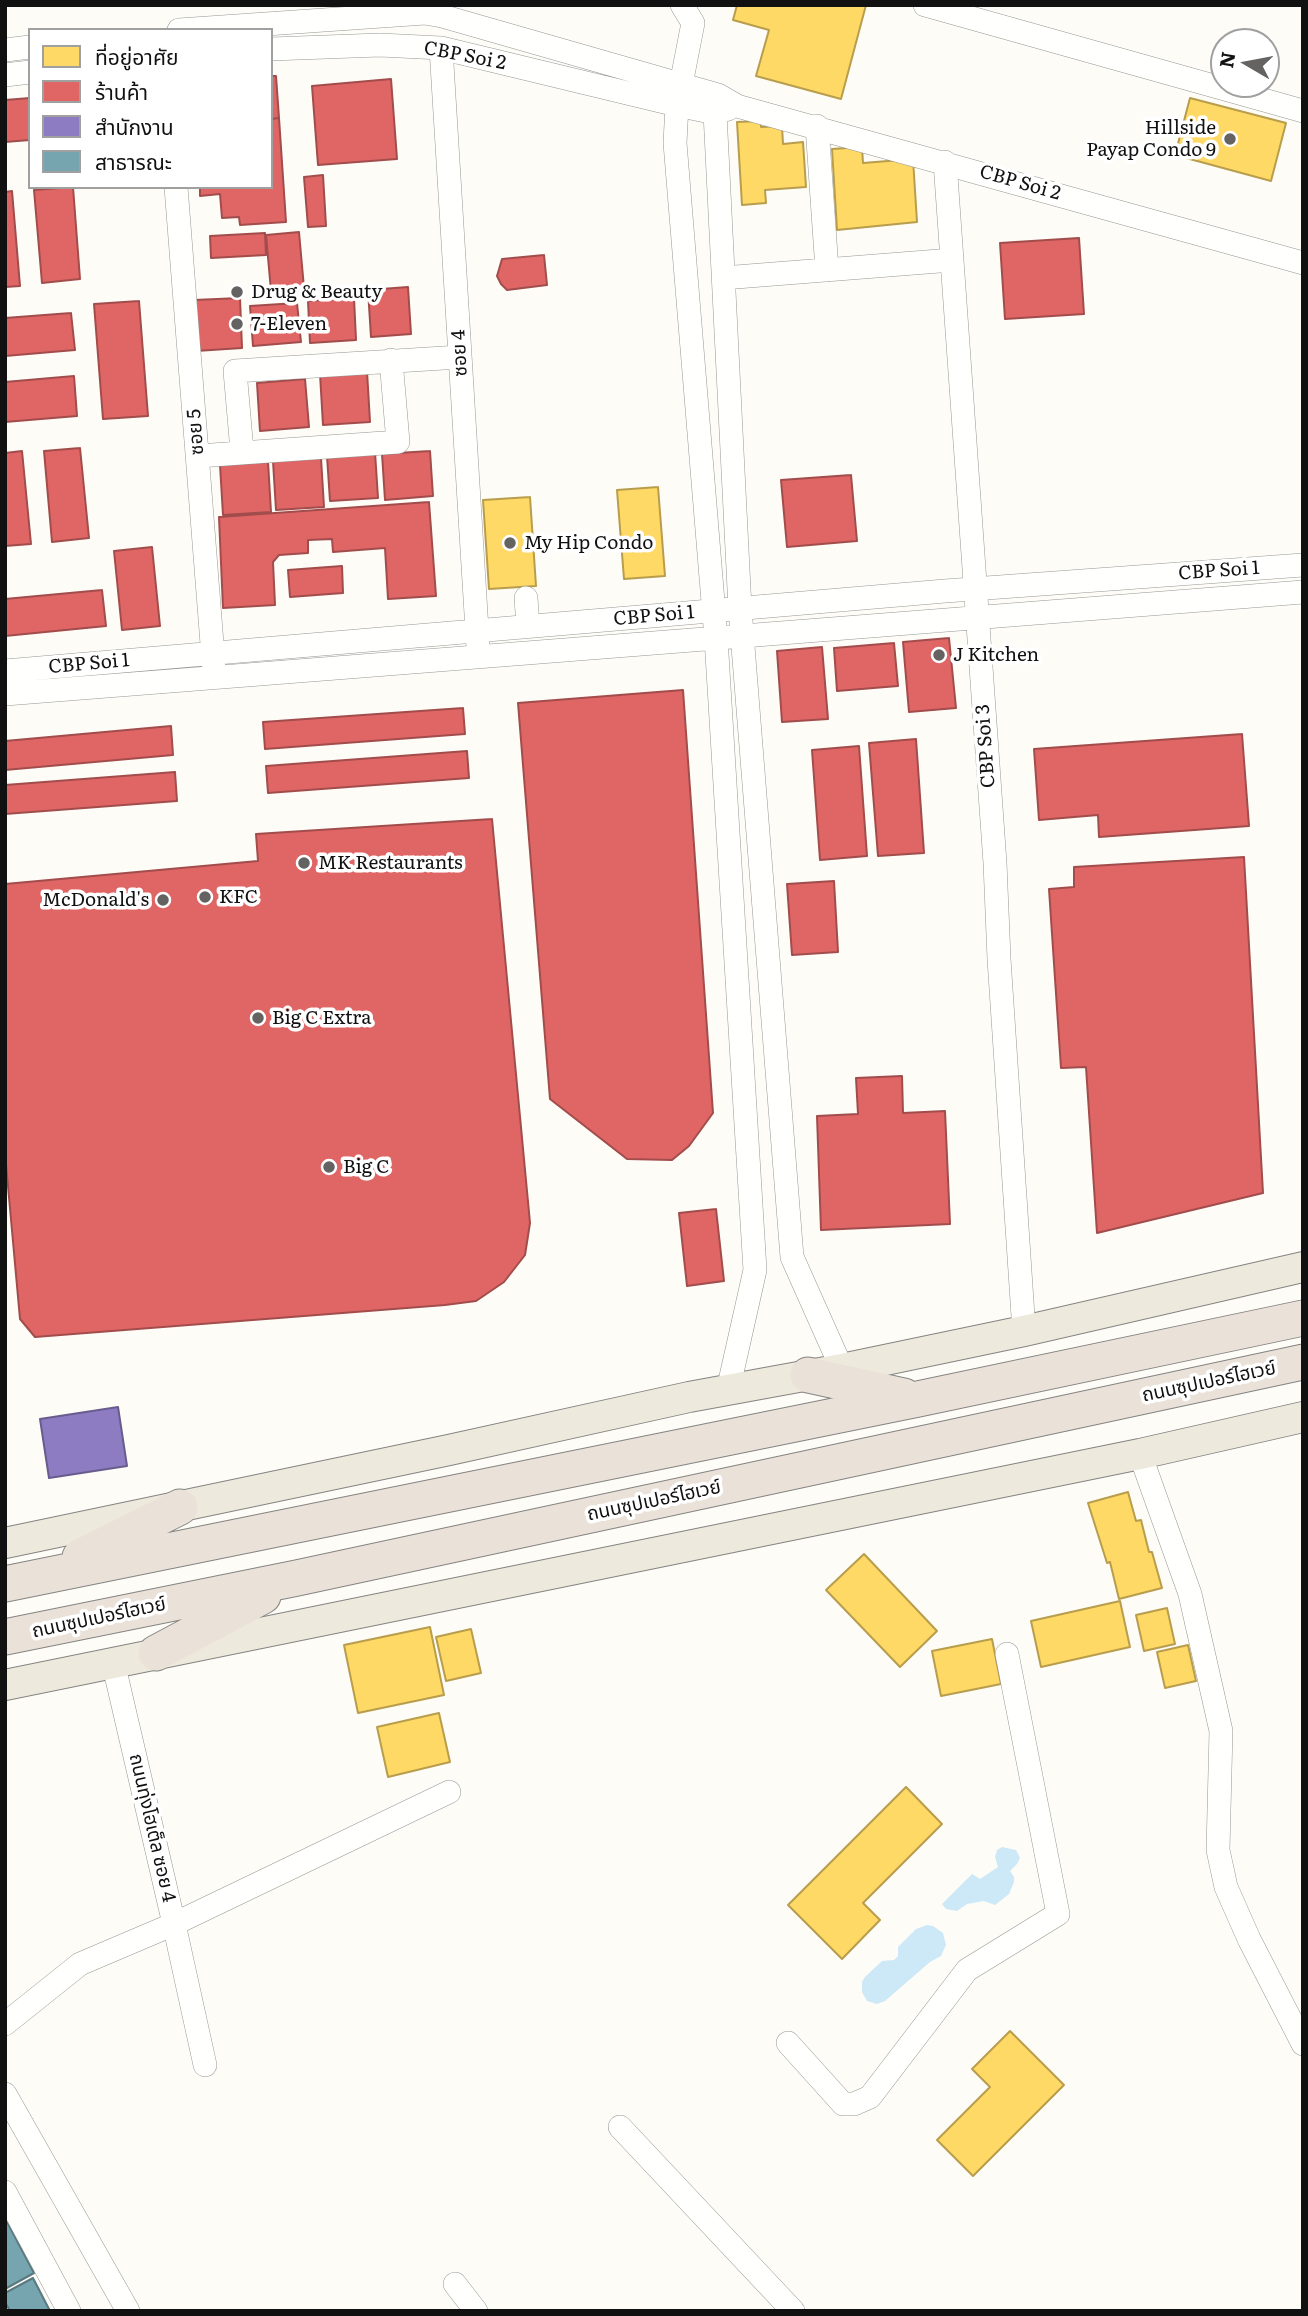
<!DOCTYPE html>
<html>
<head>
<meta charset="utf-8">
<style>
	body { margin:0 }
	#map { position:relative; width:1308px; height:2316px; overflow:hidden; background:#fdfcf7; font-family:Literata,"Noto Sans Thai",serif }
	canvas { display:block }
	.frame { position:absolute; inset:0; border:7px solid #111; pointer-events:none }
	.legend { position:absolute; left:28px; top:28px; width:245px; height:161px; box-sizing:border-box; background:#fff; border:2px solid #a0a0a0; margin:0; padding:9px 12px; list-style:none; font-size:21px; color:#111 }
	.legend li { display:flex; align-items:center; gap:14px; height:35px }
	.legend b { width:35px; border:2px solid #a0a0a0 }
	.north { position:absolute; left:1210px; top:28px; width:70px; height:70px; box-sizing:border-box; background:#fff; border:2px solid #a0a0a0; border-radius:50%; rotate:280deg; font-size:19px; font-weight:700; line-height:28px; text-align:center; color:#111 }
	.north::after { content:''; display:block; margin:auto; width:24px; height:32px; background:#646362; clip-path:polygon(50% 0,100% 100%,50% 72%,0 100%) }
</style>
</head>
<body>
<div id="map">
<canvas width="1308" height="2316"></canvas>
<div class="frame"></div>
<ul class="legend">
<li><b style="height:19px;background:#ffd966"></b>ที่อยู่อาศัย</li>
<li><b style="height:19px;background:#e06666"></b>ร้านค้า</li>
<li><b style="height:19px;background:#8e7cc3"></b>สำนักงาน</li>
<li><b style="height:19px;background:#76a5af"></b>สาธารณะ</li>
</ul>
<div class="north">N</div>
</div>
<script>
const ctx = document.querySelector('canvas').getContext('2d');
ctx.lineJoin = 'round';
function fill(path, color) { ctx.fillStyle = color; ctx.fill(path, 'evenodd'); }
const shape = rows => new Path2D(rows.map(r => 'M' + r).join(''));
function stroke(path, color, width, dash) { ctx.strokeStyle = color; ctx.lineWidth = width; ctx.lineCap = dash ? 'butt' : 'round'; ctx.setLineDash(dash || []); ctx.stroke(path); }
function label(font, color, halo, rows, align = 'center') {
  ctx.font = font + ' Literata,"Noto Sans Thai",serif'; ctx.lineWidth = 7; ctx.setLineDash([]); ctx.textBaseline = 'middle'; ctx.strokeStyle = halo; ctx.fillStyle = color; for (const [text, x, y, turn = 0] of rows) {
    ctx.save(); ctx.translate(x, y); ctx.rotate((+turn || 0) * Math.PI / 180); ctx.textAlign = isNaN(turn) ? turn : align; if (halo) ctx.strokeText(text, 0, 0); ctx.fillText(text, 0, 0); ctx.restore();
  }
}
fill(shape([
	[1002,1847,1016,1850,1020,1858,1017,1864,1010,1871,1014,1877,1014,1882,1009,1894,995,1905,984,1901,967,1904,957,1911,946,1909,942,1904,972,1874,980,1879,998,1867,995,1857,997,1850],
	[927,1925,933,1926,943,1933,946,1945,941,1956,930,1962,885,2001,877,2004,867,2001,862,1992,862,1982,865,1977,882,1961,894,1960,898,1956,898,1947,916,1929]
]), '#cde8f7');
const homes = shape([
	[737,5,866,5,841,99,756,76,769,30,733,20,737,5],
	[1190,98,1286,123,1271,181,1175,155,1190,98],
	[761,121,761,127,782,126,783,144,803,142,806,187,765,190,766,203,742,205,737,122,761,121],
	[862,147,863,163,913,159,917,222,837,230,832,149,862,147],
	[658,487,665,576,624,579,617,490,658,487],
	[530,497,536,586,489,589,483,500,530,497],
	[1128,1492,1136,1521,1141,1520,1149,1552,1152,1552,1162,1588,1119,1599,1110,1562,1107,1563,1088,1503,1128,1492],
	[864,1554,937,1631,900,1667,826,1590,864,1554],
	[1120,1601,1130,1647,1041,1667,1031,1621,1120,1601],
	[1167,1608,1175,1644,1144,1651,1136,1615,1167,1608],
	[430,1627,444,1695,358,1713,344,1645,430,1627],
	[471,1629,481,1673,446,1681,436,1637,471,1629],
	[992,1639,1001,1684,941,1696,932,1651,992,1639],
	[1188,1645,1196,1681,1165,1688,1157,1652,1188,1645],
	[439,1713,450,1762,388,1777,377,1727,439,1713],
	[906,1787,942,1824,863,1903,880,1920,842,1959,788,1905,906,1787],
	[1010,2031,1064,2085,973,2176,937,2140,990,2087,972,2069,1010,2031]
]);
fill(homes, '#ffd966');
stroke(homes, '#b89d4c', 2);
const shops = shape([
	[271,76,276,76,279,118,271,119,271,76],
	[391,79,397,159,318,165,312,86,391,79],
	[30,98,30,140,5,142,5,100,30,98],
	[279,118,286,222,240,225,239,217,222,218,220,194,200,196,200,187,271,187,271,119,279,118],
	[323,175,326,226,308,227,304,177,323,175],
	[73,187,80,279,42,283,34,190,73,187],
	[12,191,20,286,5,287,5,192,12,191],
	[299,232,304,288,271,291,266,235,299,232],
	[265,233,266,255,211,258,210,236,265,233],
	[1079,238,1084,314,1005,319,1000,243,1079,238],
	[544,255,547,285,507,290,501,284,497,276,502,259,544,255],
	[408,287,411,334,371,337,368,290,408,287],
	[240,298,242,348,196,351,194,300,240,298],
	[354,298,356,340,310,343,308,301,354,298],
	[139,301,148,416,103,419,94,304,139,301],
	[297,303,301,342,253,346,250,306,297,303],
	[71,313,75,350,5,356,5,318,71,313],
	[367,371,370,422,323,425,320,374,367,371],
	[74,376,77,416,5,422,5,382,74,376],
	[305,379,309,427,260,431,257,383,305,379],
	[80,448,89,538,52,542,44,451,80,448],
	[22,451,31,544,5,546,5,453,22,451],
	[430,451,433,496,385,500,382,454,430,451],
	[375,452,378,498,330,501,327,456,375,452],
	[321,458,324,507,276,510,273,461,321,458],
	[268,462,271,512,223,515,220,465,268,462],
	[851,475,857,541,787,547,781,480,851,475],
	[429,502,436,596,388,599,385,548,333,552,332,539,308,540,308,553,279,555,273,562,275,605,223,608,219,517,429,502],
	[152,547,160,626,122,630,114,551,152,547],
	[342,566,343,593,290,597,288,570,342,566],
	[102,590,106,626,5,636,5,599,102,590],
	[949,638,956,708,909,712,903,642,949,638],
	[894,643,898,686,837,691,834,648,894,643],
	[822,647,828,719,782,722,777,651,822,647],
	[683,690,713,1113,689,1146,672,1160,627,1159,550,1099,518,703,683,690],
	[463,708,465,734,265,749,263,722,463,708],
	[171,726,173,755,5,770,5,741,171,726],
	[1242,734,1249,826,1099,837,1098,815,1039,820,1034,749,1242,734],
	[916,739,924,853,878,856,869,743,916,739],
	[859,746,867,856,820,860,812,750,859,746],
	[467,751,469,778,268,793,266,766,467,751],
	[175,772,177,801,5,814,5,785,175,772],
	[492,819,530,1223,525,1255,504,1282,476,1301,445,1305,35,1337,20,1319,5,1153,5,884,258,861,256,834,492,819],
	[1244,857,1263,1193,1097,1233,1086,1067,1061,1068,1049,889,1074,887,1074,867,1244,857],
	[834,881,838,952,792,955,787,884,834,881],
	[902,1076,903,1113,945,1111,950,1224,821,1230,817,1116,858,1114,856,1078,902,1076],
	[716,1209,724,1281,687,1286,679,1213,716,1209]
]);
fill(shops, '#e06666');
stroke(shops, '#a24c4c', 2);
const offices = shape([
	[118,1407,127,1466,49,1478,40,1419,118,1407]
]);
fill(offices, '#8e7cc3');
stroke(offices, '#685c8e', 2);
const public = shape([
	[5,2218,34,2273,5,2289,5,2218],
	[33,2278,50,2311,10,2311,5,2302,5,2293,33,2278]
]);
fill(public, '#76a5af');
stroke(public, '#587980', 2);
const minor = shape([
	[682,5,693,23,677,105,675,143,716,638,755,1270,728,1390],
	[925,5,1303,111],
	[179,30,425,13,442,16,718,95,737,106,1303,263],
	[441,48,478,646],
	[271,49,380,45,441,48,677,105,715,113,728,109],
	[5,50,30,47],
	[5,75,30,72],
	[718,95,715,113,740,609,792,1257,842,1369],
	[817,126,827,270],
	[945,162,995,863,999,959,1024,1331],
	[176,187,214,669],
	[723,278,952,260],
	[242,451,235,371,460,357],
	[198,456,398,442,391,360],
	[526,598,528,626],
	[5,671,945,591,1303,565],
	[5,694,1303,592],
	[1140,1454,1190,1594,1221,1731,1218,1850,1226,1887,1249,1939,1303,2044],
	[5,2024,80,1964,174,1924,113,1662],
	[788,2043,843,2104,854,2104,870,2097,967,1970,1058,1914,1007,1654],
	[205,2065,174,1924,449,1792],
	[5,2094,128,2311],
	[620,2127,793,2311],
	[5,2192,69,2311],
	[455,2284,476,2311]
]);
const major = shape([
	[5,1543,449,1450,689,1397,842,1369,1024,1331,1303,1267],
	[5,1685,1140,1454,1303,1417]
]);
const highway = shape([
	[808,1375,904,1396],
	[80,1557,180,1507],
	[5,1584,918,1399,1303,1318],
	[5,1637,297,1578,1303,1362],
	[156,1653,263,1596]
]);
stroke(minor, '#979795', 24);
stroke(major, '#858482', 32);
stroke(highway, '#858482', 37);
stroke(minor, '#fffffe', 23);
stroke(major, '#ede9dc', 30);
stroke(highway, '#eae1d8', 35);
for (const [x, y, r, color] of [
	[1230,139,7,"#646362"],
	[237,292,7,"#646362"],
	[237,324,7,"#646362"],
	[510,543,7,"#646362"],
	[939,655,7,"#646362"],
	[304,863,7,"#646362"],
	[205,897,7,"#646362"],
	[163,900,7,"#646362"],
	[258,1018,7,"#646362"],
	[329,1167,7,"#646362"]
]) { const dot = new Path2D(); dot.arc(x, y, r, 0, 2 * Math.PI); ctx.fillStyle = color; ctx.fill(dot); stroke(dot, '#fff', 2.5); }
label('19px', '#111', '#fff', [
	["CBP Soi 2",465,56,11],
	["CBP Soi 2",1020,183,16],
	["ซอย 4",460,353,-93],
	["ซอย 5",196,432,-94],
	["CBP Soi 1",1219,571,-4],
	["CBP Soi 1",654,616,-5],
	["CBP Soi 1",89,664,-5],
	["CBP Soi 3",986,746,-94],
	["ถนนซุปเปอร์ไฮเวย์",1209,1382,-12],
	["ถนนซุปเปอร์ไฮเวย์",654,1501,-12],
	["ถนนซุปเปอร์ไฮเวย์",99,1618,-12],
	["ถนนทุ่งโฮเต็ล ซอย 4",152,1828,77]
]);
label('19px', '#111', '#fff', [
	["Hillside",1216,128,"right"],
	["Payap Condo 9",1216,150,"right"],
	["Drug & Beauty",251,292],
	["7-Eleven",251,324],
	["My Hip Condo",524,543],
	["J Kitchen",953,655],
	["MK Restaurants",318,863],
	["KFC",219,897],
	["McDonald's",149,900,"right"],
	["Big C Extra",272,1018],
	["Big C",343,1167]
], 'left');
</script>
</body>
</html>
